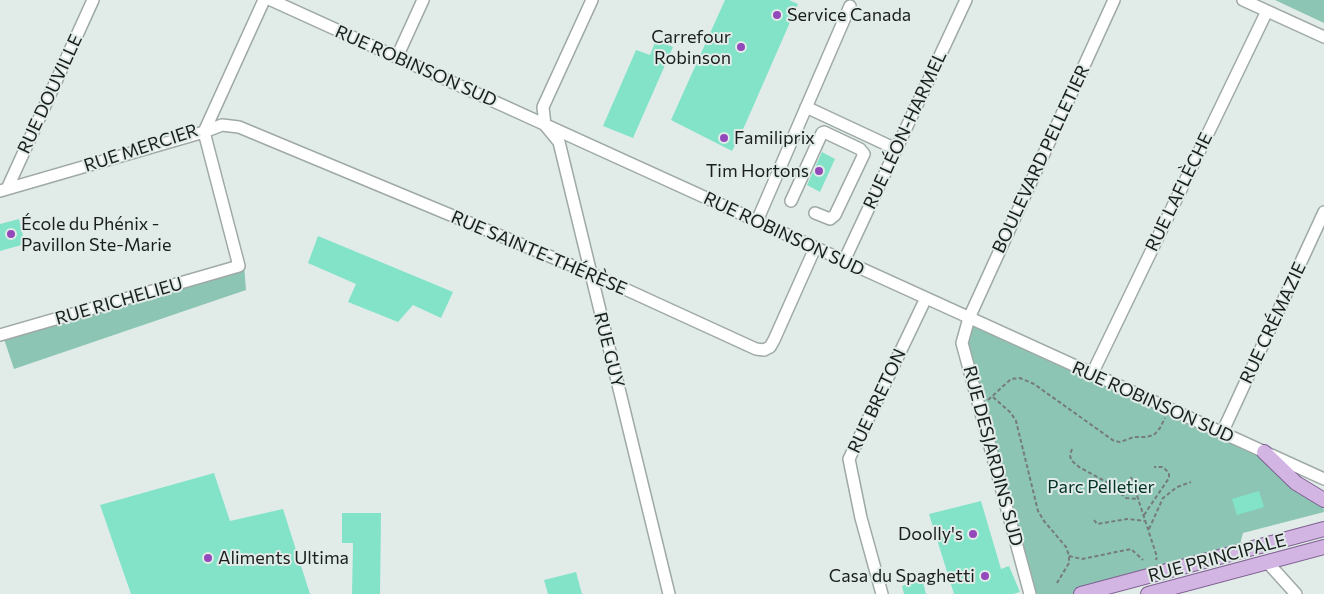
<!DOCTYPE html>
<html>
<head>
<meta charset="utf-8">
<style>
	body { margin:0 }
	canvas { display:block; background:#e1ece8 }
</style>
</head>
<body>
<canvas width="1324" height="594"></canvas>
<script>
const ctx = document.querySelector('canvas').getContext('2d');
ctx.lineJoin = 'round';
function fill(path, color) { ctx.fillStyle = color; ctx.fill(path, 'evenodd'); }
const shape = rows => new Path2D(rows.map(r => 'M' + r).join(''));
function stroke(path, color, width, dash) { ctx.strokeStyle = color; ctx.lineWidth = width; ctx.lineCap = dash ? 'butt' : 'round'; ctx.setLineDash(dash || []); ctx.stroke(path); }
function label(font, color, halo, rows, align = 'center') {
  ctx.font = font + ' Commissioner,sans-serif'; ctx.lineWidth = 4; ctx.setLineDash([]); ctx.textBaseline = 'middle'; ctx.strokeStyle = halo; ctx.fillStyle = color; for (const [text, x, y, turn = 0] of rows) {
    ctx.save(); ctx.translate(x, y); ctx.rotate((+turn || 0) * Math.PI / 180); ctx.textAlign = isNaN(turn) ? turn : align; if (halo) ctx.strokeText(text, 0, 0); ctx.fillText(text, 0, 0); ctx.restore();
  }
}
fill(shape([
	[1275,0,1324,0,1324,23],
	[244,265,246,290,14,369,2,333],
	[969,318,1297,474,1322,497,1324,512,1243,533,1239,548,1079,594,1030,594,962,343]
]), '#8cc5b4');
fill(shape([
	[725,0,789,0,798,4,745,125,732,151,671,120],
	[656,40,673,47,633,138,603,126,636,50,650,55],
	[822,152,835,159,820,192,807,185],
	[19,219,25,244,0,251,0,224],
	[318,236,453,292,441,318,413,305,398,322,348,302,356,284,308,263],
	[214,473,230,521,283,509,310,594,131,594,100,505],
	[1259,491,1264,507,1237,515,1232,499],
	[981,501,1001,569,1009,566,1020,592,1013,594,954,594,929,514],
	[342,513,381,513,380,594,352,594,353,543,342,543],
	[576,572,582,594,548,594,544,580],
	[922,578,926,594,904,594,902,586]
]), '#82e3c8');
const minor = shape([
	[271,0,1324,479],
	[592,0,543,107,545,125,559,142,669,594],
	[1243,0,1324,37],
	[397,57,423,0],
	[806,107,896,149],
	[204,132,264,0],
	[7,189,93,0],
	[0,191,204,132,222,125,239,127,590,273,756,349,764,350,770,347,774,340,815,248],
	[791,201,822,133,824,132,860,149,864,154,835,215,830,219,815,213],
	[757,221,850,6],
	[844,261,966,0],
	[0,335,239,266,204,132],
	[1092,374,1267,11],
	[1222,433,1324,212],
	[1268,563,1296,594],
	[882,594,861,518,849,459,926,298],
	[1030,594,962,343,969,318,1114,0]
]);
const major = shape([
	[1264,452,1296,483,1324,500],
	[1081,594,1324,529],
	[1148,594,1324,547]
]);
stroke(minor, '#9fa9a6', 14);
stroke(major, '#7f6092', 16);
stroke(shape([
	[993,397,1011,413,1016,421,1038,511,1044,521,1066,547,1069,556,1069,563,1057,583],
	[988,400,1011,379,1020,378,1034,384,1114,441,1120,442,1134,437,1146,437,1154,435,1160,428,1165,418],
	[1072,449,1070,455,1071,460,1079,467,1110,484,1126,498,1139,499],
	[1131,477,1157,557,1156,560],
	[1144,515,1169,478,1169,473,1163,467,1154,467],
	[1094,520,1097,524,1127,519,1146,521],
	[1149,529,1163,498,1177,487,1191,482],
	[1069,556,1082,559,1131,549,1143,560]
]), '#757c7a', 2, [4, 2.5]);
stroke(minor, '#fff', 11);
stroke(major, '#d3b5e3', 14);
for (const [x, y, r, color] of [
	[777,15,5,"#9449ba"],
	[741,47,5,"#9449ba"],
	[724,138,5,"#9449ba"],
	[819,171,5,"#9449ba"],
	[11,234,5,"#9449ba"],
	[973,534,5,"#9449ba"],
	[208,558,5,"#9449ba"],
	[985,576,5,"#9449ba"]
]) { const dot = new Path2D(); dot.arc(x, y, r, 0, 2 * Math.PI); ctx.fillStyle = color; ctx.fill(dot); stroke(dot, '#e1ece8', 2); }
label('18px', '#1a1e1c', '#e1ece8', [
	["Service Canada",787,15],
	["Carrefour",731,37,"right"],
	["Robinson",731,58,"right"],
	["Familiprix",734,138],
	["Tim Hortons",809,171,"right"],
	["École du Phénix -",21,224],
	["Pavillon Ste-Marie",21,245],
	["Doolly's",963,534,"right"],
	["Aliments Ultima",218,558],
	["Casa du Spaghetti",975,576,"right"]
], 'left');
label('18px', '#1a1e1c', '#e1ece8', [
	["RUE ROBINSON SUD",416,66,24],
	["RUE DOUVILLE",50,94,-65],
	["RUE LÉON-HARMEL",905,130,-65],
	["RUE MERCIER",141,148,-18],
	["BOULEVARD PELLETIER",1041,159,-65],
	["RUE LAFLÈCHE",1179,192,-64],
	["RUE ROBINSON SUD",784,234,25],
	["RUE SAINTE-THÉRÈSE",539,253,23],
	["RUE RICHELIEU",119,301,-16],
	["RUE CRÉMAZIE",1273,323,-65],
	["RUE GUY",609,350,76],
	["RUE BRETON",877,401,-65],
	["RUE ROBINSON SUD",1153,402,24],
	["RUE DESJARDINS SUD",993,456,75],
	["RUE PRINCIPALE",1217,558,-15]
]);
label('18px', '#023228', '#e1ece8', [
	["Parc Pelletier",1101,487]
]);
</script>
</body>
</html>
